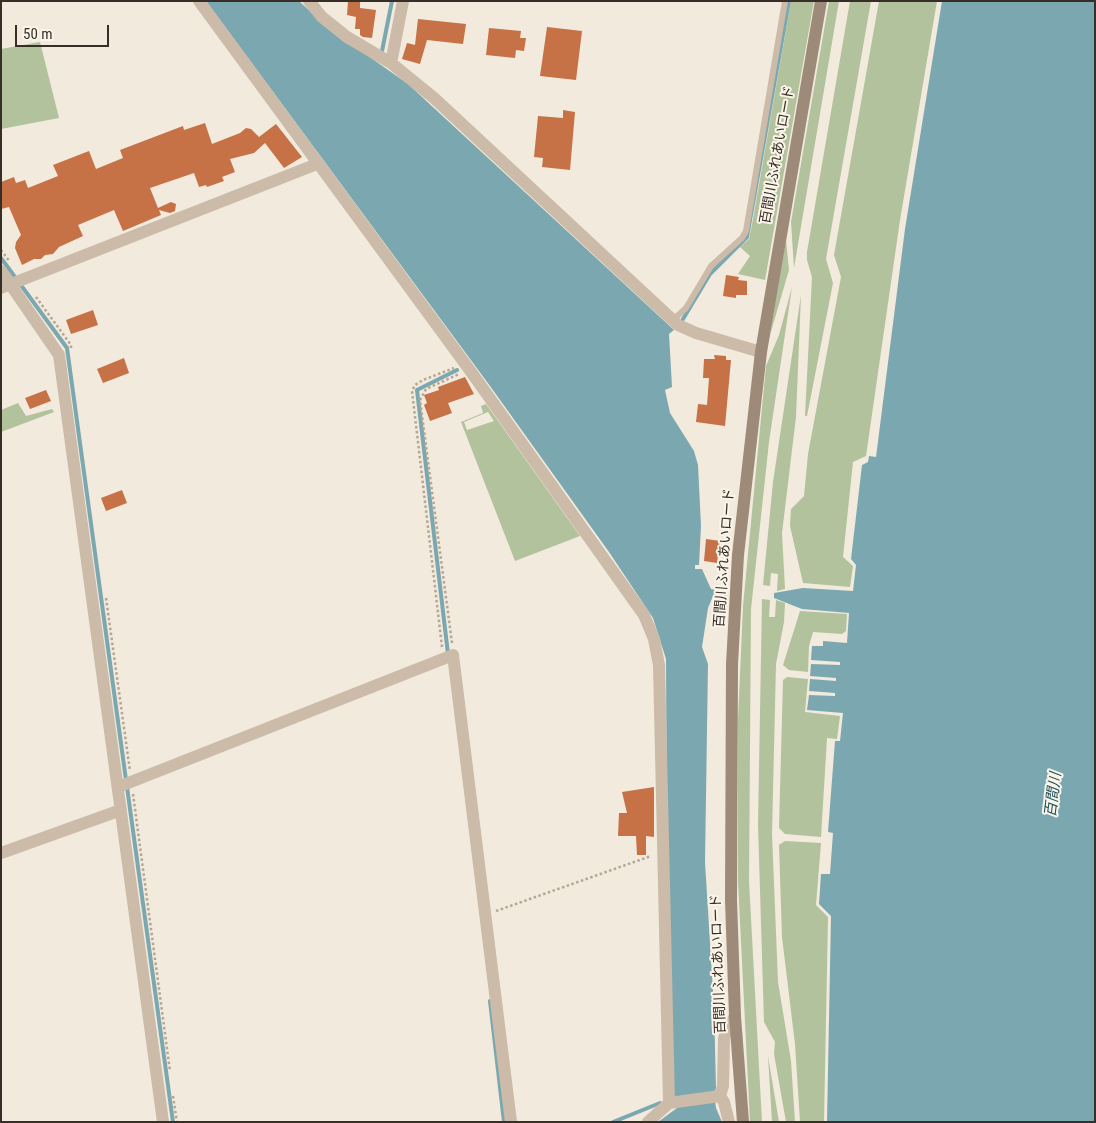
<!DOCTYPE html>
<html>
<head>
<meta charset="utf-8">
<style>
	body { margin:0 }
	#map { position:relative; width:1096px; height:1123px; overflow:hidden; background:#f2eadc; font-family:"Roboto Condensed",sans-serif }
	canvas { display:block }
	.frame { position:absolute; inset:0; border:2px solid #372e28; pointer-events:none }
	.scale { position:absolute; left:15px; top:25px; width:94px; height:22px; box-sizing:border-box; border:2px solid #372e28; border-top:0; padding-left:6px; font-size:15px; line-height:18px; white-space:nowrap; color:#372e28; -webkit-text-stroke:4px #faf4e9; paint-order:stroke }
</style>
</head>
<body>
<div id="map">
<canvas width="1096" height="1123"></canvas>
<div class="frame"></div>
<div class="scale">50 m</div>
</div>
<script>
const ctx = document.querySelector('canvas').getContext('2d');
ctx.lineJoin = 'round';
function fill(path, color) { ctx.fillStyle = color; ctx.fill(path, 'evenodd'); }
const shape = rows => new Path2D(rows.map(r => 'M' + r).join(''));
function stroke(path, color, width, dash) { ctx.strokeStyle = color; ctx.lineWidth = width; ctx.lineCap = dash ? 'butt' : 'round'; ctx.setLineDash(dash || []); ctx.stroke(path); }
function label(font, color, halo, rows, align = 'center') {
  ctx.font = font + ' "Roboto Condensed","Noto Sans JP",sans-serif'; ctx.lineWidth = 4; ctx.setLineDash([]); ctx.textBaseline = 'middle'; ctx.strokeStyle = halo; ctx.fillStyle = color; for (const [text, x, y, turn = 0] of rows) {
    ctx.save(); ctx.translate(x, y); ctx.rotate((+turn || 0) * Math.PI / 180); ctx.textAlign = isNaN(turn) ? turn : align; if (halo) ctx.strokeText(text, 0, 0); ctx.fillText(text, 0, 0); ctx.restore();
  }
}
fill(shape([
	[791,1,814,1,765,280,738,274,750,256,740,247,749,239,753,219],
	[829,1,839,1,794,268,791,222],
	[850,1,871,1,826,259,833,283,807,416,805,416,812,277,807,260,807,252],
	[879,1,937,1,900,220,866,456,853,462,843,557,853,566,850,587,803,583,790,526,791,509,804,496,808,454,841,277,834,255],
	[40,42,59,118,1,129,1,49],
	[786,240,789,270,770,335,775,304],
	[792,287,769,442,751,609,749,881,762,1122,750,1122,738,882,738,720,743,606,766,366,779,335],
	[801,295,796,417,782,533,785,589,777,591,778,574,771,573,770,586,763,585,773,482],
	[18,403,26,416,52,409,54,412,1,432,1,410],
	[486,404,580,536,515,561,461,422,483,413,481,406],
	[488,412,494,421,467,430,464,422],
	[762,599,770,600,769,617,775,617,776,600,785,603,784,622,776,664,772,834,778,982,791,1061,795,1122,786,1122,774,1054,775,1042,764,1022,758,825],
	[800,611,847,614,846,631,842,634,813,632,809,646,808,672,789,670,783,665],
	[787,677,808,679,805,712,840,716,837,739,827,738,821,837,785,834,779,828,783,680],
	[785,841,821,843,816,905,828,917,824,1122,800,1122,795,1044,782,937,779,845],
	[768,1056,779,1122,772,1122]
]), '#b2c29c');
fill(shape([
	[206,1,299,1,327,27,408,84,674,330,669,334,672,387,665,390,670,413,694,451,698,465,701,526,699,565,695,565,695,569,702,569,711,589,728,592,726,597,713,596,708,608,702,647,708,664,705,862,714,1007,716,1088,714,1093,716,1108,722,1122,658,1122,677,1108,673,1090,667,854,666,659,653,618,609,552,490,386],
	[942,1,1095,1,1095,1122,827,1122,831,916,819,904,821,874,830,874,833,833,828,832,835,741,840,741,843,713,807,710,809,695,835,696,835,693,809,691,810,679,836,681,836,678,810,676,811,664,840,665,840,662,811,660,812,646,823,646,823,641,847,643,849,613,802,609,774,598,774,593,803,588,853,591,856,565,851,559,862,465,868,462,869,456,876,457,905,229]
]), '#7ba8b0');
stroke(shape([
	[382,51,392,1],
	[1,258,67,348,126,780],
	[683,319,710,274,747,237,789,1],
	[448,654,417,390,457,370],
	[127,787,173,1122],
	[490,1001,504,1122],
	[613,1122,660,1103]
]), '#7ba8b0', 4);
fill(shape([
	[348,1,360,1,360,8,376,10,372,38,363,37,360,35,360,29,355,29,356,17,347,15],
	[418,19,466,24,463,44,427,40,420,64,402,59,407,43,415,45],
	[547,27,582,31,576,80,540,76],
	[489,28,521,31,520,38,526,38,524,51,516,50,515,58,486,55],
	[563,110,575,112,570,170,542,167,543,158,534,157,538,116,563,118],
	[205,123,212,144,240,133,246,128,251,129,259,137,276,124,302,157,284,168,265,143,254,153,230,159,235,172,222,177,224,181,207,187,206,185,199,187,194,173,150,188,158,208,171,202,176,204,175,211,170,213,159,210,161,215,123,231,114,210,78,225,83,236,59,247,53,254,45,255,41,259,34,259,22,265,15,248,16,242,21,235,9,207,1,209,1,182,14,177,16,183,25,180,28,188,58,176,53,165,89,151,96,169,123,158,120,150,183,126,184,130],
	[726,275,739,277,738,280,747,281,747,295,736,295,736,298,723,296],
	[93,310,98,325,71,334,66,320],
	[714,355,726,356,726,360,731,360,725,426,696,422,698,404,707,405,709,378,703,378,704,359,715,359],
	[124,358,129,373,103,383,97,369],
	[465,377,474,394,448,403,452,413,430,421,424,405,427,403,424,395,439,390,438,387],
	[46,390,51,401,30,409,25,398],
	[122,490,127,503,106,511,101,498],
	[706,539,720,541,717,563,704,561],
	[654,787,654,837,646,836,646,855,637,855,636,836,618,836,619,813,627,813,622,792]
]), '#c67146');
stroke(shape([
	[1,250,10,262],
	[36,297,71,345,71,350],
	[106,598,130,771],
	[452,643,420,400,426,389,459,374],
	[442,647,412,391,415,385,423,380,454,368],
	[133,794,170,1071],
	[496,911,651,856],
	[173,1096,177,1122]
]), '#b6a592', 2.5, [2.5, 2.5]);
stroke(shape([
	[673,320,686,308,711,266,742,238,746,231,785,1]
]), '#cbbba8', 6);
stroke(shape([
	[199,1,469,369,644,615,654,639,659,665,669,1103],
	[309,1,322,17,347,37,391,63,434,98,678,325,696,333,761,352],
	[391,63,403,1],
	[1,271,59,355,163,1122],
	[1,288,317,164],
	[118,787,453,655,511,1122],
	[1,853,121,810],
	[720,1096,724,1102,729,1122],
	[648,1122,669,1103,720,1096,723,1086,724,1039,726,1031,735,1016]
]), '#cbbba8', 12);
stroke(shape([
	[743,1122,735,1016,731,900,732,664,738,555,761,352,821,1]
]), '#9e8a79', 12);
label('14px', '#372e28', '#faf4e9', [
	["百間川ふれあいロード",778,155,-80],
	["百間川ふれあいロード",725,558,-86],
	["百間川ふれあいロード",719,964,-92]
]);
label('italic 15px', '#1e5059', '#faf4e9', [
	["百間川",1054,795,-83]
]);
</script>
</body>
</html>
